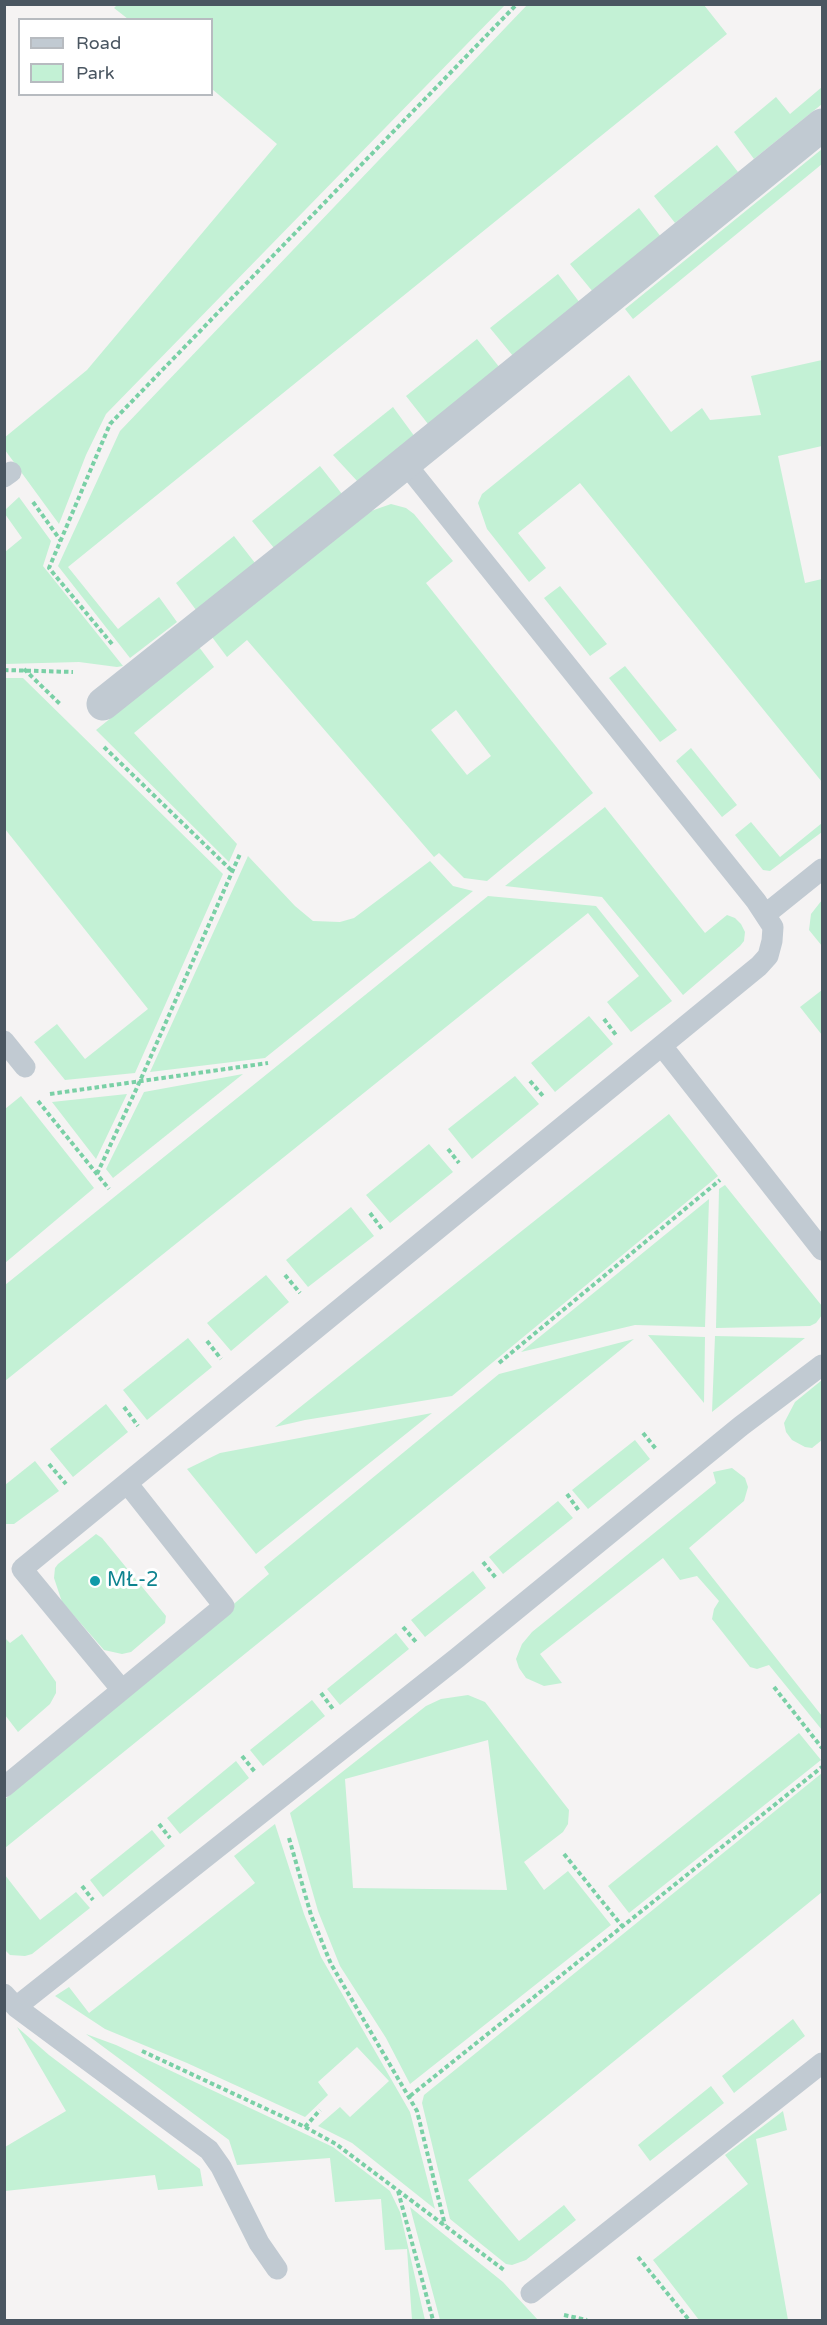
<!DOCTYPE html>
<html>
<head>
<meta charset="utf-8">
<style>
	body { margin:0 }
	#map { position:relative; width:827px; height:2325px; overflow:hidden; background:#f5f3f3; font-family:"Varela Round",sans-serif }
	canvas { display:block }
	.frame { position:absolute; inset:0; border:6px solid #4a5661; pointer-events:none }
	.legend { position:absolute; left:18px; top:18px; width:195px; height:78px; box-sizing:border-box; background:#fff; border:2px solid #b7bbc0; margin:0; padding:8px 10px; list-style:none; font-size:18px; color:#4a5661 }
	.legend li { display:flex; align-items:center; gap:12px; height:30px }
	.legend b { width:30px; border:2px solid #b7bbc0 }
</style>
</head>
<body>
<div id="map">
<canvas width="827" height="2325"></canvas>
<div class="frame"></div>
<ul class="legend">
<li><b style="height:8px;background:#c1cad2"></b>Road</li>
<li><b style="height:16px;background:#c3f1d5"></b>Park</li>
</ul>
</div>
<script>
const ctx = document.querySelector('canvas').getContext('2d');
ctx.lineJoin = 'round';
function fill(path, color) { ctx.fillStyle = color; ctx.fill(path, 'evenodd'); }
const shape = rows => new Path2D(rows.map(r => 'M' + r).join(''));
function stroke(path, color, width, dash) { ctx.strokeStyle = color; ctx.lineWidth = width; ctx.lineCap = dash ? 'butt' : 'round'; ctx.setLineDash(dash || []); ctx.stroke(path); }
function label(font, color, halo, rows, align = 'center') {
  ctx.font = font + ' "Varela Round",sans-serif'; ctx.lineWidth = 6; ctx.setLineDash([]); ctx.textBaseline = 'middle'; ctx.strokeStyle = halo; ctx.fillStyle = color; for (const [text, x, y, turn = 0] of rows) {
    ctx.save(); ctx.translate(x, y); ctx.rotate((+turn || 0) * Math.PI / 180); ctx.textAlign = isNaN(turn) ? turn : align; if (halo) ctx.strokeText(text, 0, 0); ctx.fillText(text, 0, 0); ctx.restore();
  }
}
fill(shape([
	[528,4,704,5,727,34,68,567,118,629,159,597,177,622,130,658,58,566,120,431],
	[117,5,505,5,106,414,86,455,59,524,5,450,4,438,87,370,277,144,212,89,212,20,128,19,114,8],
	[822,87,822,104,754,159,734,132,776,97,790,114],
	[717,145,738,172,675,223,654,196],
	[822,149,822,164,633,319,625,309],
	[639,208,661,237,593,292,570,264],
	[558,274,580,303,513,356,490,328],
	[477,339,500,368,428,424,406,396],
	[822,360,822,446,778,456,805,583,822,579,822,782,580,483,518,533,546,568,529,582,487,529,478,503,482,494,629,375,671,432,702,408,710,420,761,415,751,376],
	[393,407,415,437,358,482,333,455],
	[320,466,342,494,274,548,252,521],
	[19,497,51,541,43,566,123,666,117,667,79,662,5,664,5,552,22,538,5,514,5,510],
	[391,504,406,508,414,514,453,561,426,583,593,793,487,881,464,878,439,853,434,857,247,640,227,657,212,637,371,511],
	[456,710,491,756,467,775,431,730],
	[234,536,255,563,196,610,176,583],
	[560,586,607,644,590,656,544,598],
	[199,647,214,667,134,733,237,844,229,862,96,730],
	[625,666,677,730,660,742,609,678],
	[5,678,23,678,223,874,135,1073,65,1080,34,1042,57,1024,85,1059,148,1009,5,829],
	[691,748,737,805,722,817,676,761],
	[605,807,705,933,727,915,735,918,741,924,745,932,744,941,740,946,683,995,602,897,505,886],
	[751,822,780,857,822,823,822,832,770,871,763,870,735,835],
	[248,856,295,906,313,921,340,922,354,918,430,861,453,886,473,891,265,1058,150,1072],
	[488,896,596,906,672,1001,631,1032,607,1002,639,976,588,913,5,1381,5,1285],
	[822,900,822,946,809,930,811,914],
	[822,990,822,1035,800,1007],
	[589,1016,613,1044,555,1092,531,1063],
	[243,1074,113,1178,106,1169,144,1092],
	[515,1076,539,1104,472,1159,448,1129],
	[127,1094,96,1159,52,1102],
	[21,1096,94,1188,5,1263,5,1109],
	[669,1114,718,1176,452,1396,305,1420,275,1427],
	[429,1144,453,1172,390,1223,366,1195],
	[725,1185,822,1306,822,1315,816,1323,810,1326,716,1328,719,1189],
	[709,1199,705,1327,635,1325,521,1352],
	[351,1207,374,1236,308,1287,286,1260],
	[266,1275,289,1302,231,1351,207,1323],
	[648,1335,705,1337,704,1403],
	[715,1336,805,1338,712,1412],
	[188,1338,212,1367,147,1420,123,1390],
	[634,1339,5,1848,5,1799,269,1574,264,1567,499,1374],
	[822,1380,822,1440,812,1448,805,1447,792,1440,786,1432,784,1423,795,1402],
	[106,1404,128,1432,73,1477,50,1449],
	[432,1413,256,1554,187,1469,220,1453],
	[635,1440,650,1459,588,1509,572,1490],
	[35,1461,59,1491,14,1524,5,1524,5,1485],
	[732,1468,745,1478,748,1487,744,1501,689,1548,822,1716,822,1730,769,1665,757,1669,750,1667,712,1619,714,1609,719,1601,697,1576,680,1580,663,1558,540,1654,562,1683,544,1686,526,1678,519,1668,516,1659,522,1644,532,1632,716,1483,713,1472],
	[558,1501,573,1518,503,1574,489,1557],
	[96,1534,102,1538,166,1616,165,1623,131,1652,122,1654,104,1650,62,1602,54,1578,55,1568,58,1564],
	[473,1571,486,1588,425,1637,411,1620],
	[396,1633,409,1649,340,1705,327,1689],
	[22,1634,56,1682,56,1693,50,1704,18,1732,5,1715,4,1637,10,1643],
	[468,1695,485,1702,569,1810,568,1824,563,1832,524,1862,544,1890,568,1871,611,1925,410,2084,386,2038,340,1966,318,1911,290,1813,426,1706,441,1699],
	[488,1740,507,1890,353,1888,345,1779],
	[312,1700,325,1716,263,1766,250,1750],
	[799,1733,821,1760,629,1913,608,1886],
	[236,1761,249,1778,180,1834,167,1818],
	[822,1773,822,1892,468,2180,519,2241,564,2205,576,2220,526,2260,512,2265,506,2264,450,2219,422,2103,424,2095],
	[275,1824,304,1914,321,1957,410,2112,435,2209,352,2143,318,2126,340,2107,350,2117,389,2081,357,2047,318,2082,328,2095,305,2117,187,2063,105,2029,55,1996,69,1987,89,2013,255,1883,234,1856],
	[152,1830,165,1846,103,1897,90,1880],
	[5,1875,40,1920,76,1892,90,1908,32,1954,25,1956,10,1955,5,1950],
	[793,2019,805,2036,734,2093,722,2076],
	[17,2027,49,2055,200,2169,203,2186,158,2190,155,2175,5,2191,5,2147,66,2111],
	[86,2034,116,2045,333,2147,390,2191,400,2212,425,2320,412,2320,407,2249,385,2250,381,2199,335,2202,330,2158,237,2165,229,2140],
	[711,2086,724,2103,650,2161,638,2145],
	[783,2111,787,2130,756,2139,788,2320,699,2320,653,2260,748,2184,725,2155],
	[410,2207,503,2282,538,2320,440,2320]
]), '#c3f1d5');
stroke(shape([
	[33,502,61,541],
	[112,644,49,568,110,424,517,4],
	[24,669,60,704],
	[4,670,73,672],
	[104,747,232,871],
	[604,1019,616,1035],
	[530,1081,543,1096],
	[50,1094,268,1063],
	[38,1101,109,1189],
	[448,1149,459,1163],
	[97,1174,140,1081,240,854],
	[370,1213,382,1229],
	[285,1275,300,1293],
	[207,1341,221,1359],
	[499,1363,720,1180],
	[124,1407,138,1426],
	[643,1433,656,1449],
	[49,1464,66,1484],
	[567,1494,579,1511],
	[483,1562,496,1578],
	[403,1627,416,1642],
	[774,1687,822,1748],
	[321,1693,333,1709],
	[242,1756,255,1772],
	[159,1824,170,1838],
	[289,1838,311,1915,331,1964,417,2111,445,2225],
	[564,1854,622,1926],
	[82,1886,93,1900],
	[142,2051,305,2127,336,2144,504,2270],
	[410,2096,822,1767],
	[305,2127,320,2110],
	[398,2191,433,2320],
	[638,2257,689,2320],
	[564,2315,587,2320]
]), '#7ad0a6', 4, [4.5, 3]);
stroke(shape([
	[4,477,11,472],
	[766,914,822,869],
	[4,1041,25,1067],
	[662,1046,822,1250],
	[122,1690,22,1569,759,966,768,956,772,941,773,927,756,901,405,463],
	[4,1787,224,1606,127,1483],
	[4,1994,16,2007,209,2150,221,2167,259,2243,277,2269],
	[16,2007,457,1658,741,1426,822,1365],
	[531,2293,822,2063]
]), '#c1cad2', 21);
stroke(shape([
	[103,704,358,501,822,125]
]), '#c1cad2', 33);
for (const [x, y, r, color] of [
	[95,1581,6,"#0f9aa8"]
]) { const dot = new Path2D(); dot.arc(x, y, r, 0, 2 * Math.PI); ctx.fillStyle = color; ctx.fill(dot); stroke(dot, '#fff', 2); }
label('20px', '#0d838f', '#fff', [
	["MŁ-2",107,1581]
], 'left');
</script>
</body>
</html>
